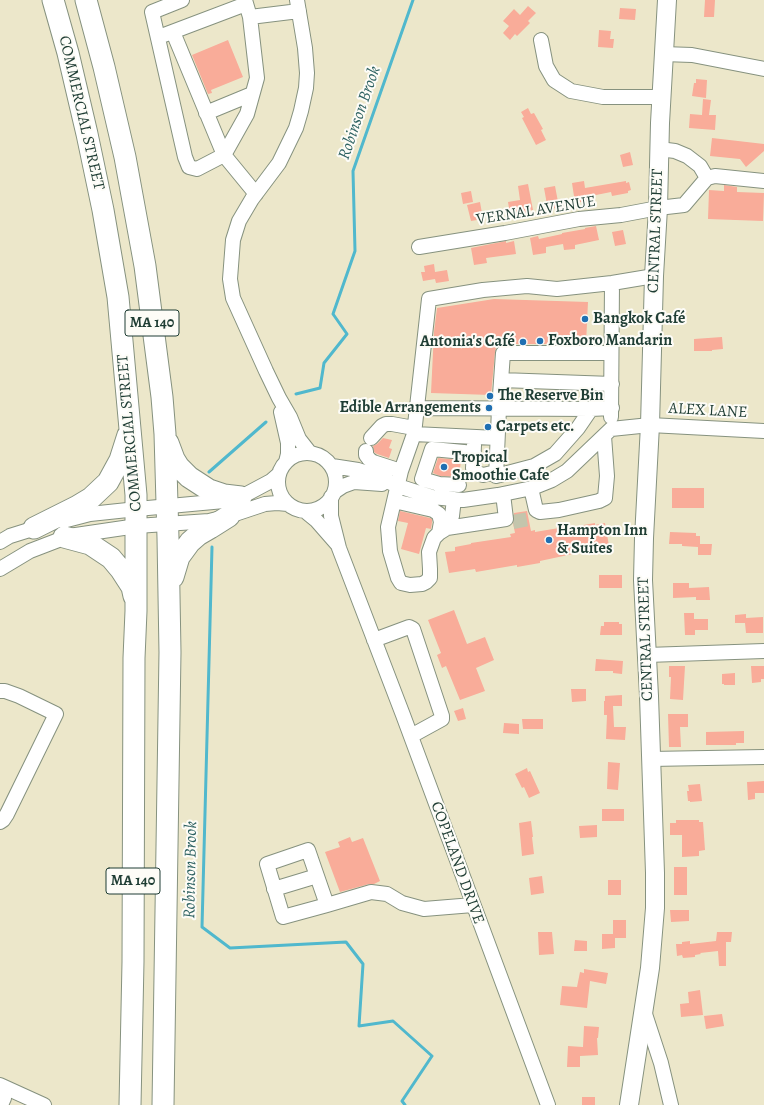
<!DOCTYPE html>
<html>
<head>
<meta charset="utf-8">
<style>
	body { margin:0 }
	canvas { display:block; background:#ece7ca }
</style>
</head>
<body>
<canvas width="764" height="1105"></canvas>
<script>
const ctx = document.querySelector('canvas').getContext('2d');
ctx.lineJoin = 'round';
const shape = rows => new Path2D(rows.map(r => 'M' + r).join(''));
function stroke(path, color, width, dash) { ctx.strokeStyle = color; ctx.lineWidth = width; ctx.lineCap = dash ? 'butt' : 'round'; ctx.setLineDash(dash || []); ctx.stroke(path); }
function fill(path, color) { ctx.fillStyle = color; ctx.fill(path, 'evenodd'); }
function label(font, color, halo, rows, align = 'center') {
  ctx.font = font + ' Alegreya,serif'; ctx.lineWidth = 4; ctx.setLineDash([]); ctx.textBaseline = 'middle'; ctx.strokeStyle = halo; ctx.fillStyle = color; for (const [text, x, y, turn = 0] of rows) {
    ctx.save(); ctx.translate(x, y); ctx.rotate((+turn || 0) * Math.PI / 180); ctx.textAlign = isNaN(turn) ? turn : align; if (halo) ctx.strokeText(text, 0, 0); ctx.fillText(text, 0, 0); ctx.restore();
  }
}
stroke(shape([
	[296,394,320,388,324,363,347,334,333,314,355,251,353,171,413,0],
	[209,472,266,422],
	[212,547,202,927,230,948,346,942,363,964,359,1026,393,1021,432,1056,402,1101,405,1105]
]), '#50b8cd', 3);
fill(shape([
	[705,0,715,0,714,17,704,17],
	[528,6,536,13,528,21,530,23,517,36,515,34,510,40,503,33,509,26,503,21,514,9,520,15],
	[620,8,636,9,635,20,619,19],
	[599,30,611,31,610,39,614,39,613,48,598,47],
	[228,40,243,77,211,90,212,93,208,94,192,55],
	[696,79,707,80,706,98,692,96,694,83,696,83],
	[703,99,711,100,709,115,716,115,715,130,689,128,690,114,702,115],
	[528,108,531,114,534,113,543,129,541,130,546,140,536,145,522,118,524,117,521,112],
	[712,138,764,144,764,151,746,167,740,159,710,156],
	[630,152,633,165,623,167,620,155],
	[584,181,585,188,626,181,626,183,629,182,631,190,628,191,628,193,612,196,611,192,586,197,587,201,575,203,572,183],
	[528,184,533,210,527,211,527,214,519,216,518,212,510,214,508,202,520,200,518,186],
	[724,185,737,187,737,192,764,193,763,221,708,219,709,190,724,191],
	[555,186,559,207,548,210,544,188],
	[471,191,473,202,463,204,461,193],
	[480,202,483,219,471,221,467,205],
	[596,226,599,240,575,245,575,249,564,250,563,244,546,247,546,253,533,255,530,238,538,236,539,239,562,234,562,233,585,229,585,228],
	[623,230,626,244,615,246,612,232],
	[506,241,506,243,514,241,516,254,486,258,487,263,474,265,471,248],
	[434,264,435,272,447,270,449,281,436,283,435,279,423,281,421,272,425,272,424,266],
	[494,299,588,302,586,344,503,344,499,345,496,348,495,352,491,395,431,393,434,332,437,308],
	[722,337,723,349,712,350,712,351,694,351,694,339],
	[383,438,392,440,389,448,392,449,389,458,377,454,374,452,373,446,377,444],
	[438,458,461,460,459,477,440,476,433,473],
	[672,488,704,488,704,508,672,508],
	[400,511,430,518,432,519,432,522,431,529,426,528,419,554,401,549,408,523,398,521],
	[527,511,531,531,535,530,535,532,571,526,572,527,595,523,595,525,605,523,609,546,582,550,582,552,540,561,540,563,517,567,517,565,476,572,475,569,449,573,445,552,455,551,455,547,471,544,471,543,511,537,510,534,515,533,513,523,514,518,514,513],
	[670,532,696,533,696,536,700,536,700,544,712,544,711,555,698,555,698,547,682,546,682,544,669,544],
	[599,575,622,575,622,588,599,588],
	[673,583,689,583,689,588,709,587,710,600,696,600,696,597,673,598],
	[454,610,467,644,485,637,494,660,476,668,485,691,460,700,446,666,442,668,437,655,441,653,428,620],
	[684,613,694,613,694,619,708,619,708,630,695,630,695,635,685,635],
	[746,614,746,618,763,617,763,633,746,633,745,623,735,623,735,615],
	[604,622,619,622,619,624,622,624,622,635,600,635,601,626,604,626],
	[596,659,623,661,622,674,613,673,613,671,595,671],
	[669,666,685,666,683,700,670,699,671,677,669,677],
	[751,666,764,666,764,679,761,679,761,682,752,683],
	[735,673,735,685,724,685,724,684,722,684,722,674],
	[571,689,586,689,586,701,572,702],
	[622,695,622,706,613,706,614,727,626,727,625,740,606,739,607,715,604,715,604,701,605,701,605,696],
	[463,708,466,719,458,721,454,711],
	[668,714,688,714,688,727,680,727,681,747,669,747],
	[522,719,543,719,543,729,523,729],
	[504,723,519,724,519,734,503,733],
	[744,731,744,743,736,743,736,745,706,745,706,732],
	[608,762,620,763,618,790,607,789],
	[527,768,528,772,530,771,540,793,529,798,524,787,522,788,515,774],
	[764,781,764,793,755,793,755,799,748,800,747,782],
	[700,784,702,801,690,802,690,801,688,801,687,791,689,791,688,785],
	[602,809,624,809,624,821,602,821],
	[676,820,699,820,699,822,703,822,705,850,699,851,699,856,682,857,682,835,670,835,670,823,676,823],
	[531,821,533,837,532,837,534,854,522,856,519,823],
	[597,825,597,837,580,838,579,826],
	[350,837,352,842,363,838,380,881,374,884,369,884,340,892,325,852,340,847,338,842],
	[674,867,687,867,687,895,674,895],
	[542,876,544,893,531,895,529,878],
	[608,880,621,880,621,895,608,895],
	[670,910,689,910,689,921,671,922],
	[613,920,626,920,626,938,615,938,615,948,602,949,602,934,613,934],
	[538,932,552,932,554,954,539,955],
	[717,932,732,932,731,942,726,942,726,966,719,966,718,951,700,953,701,954,695,955,695,957,683,958,682,955,677,956,676,944,682,944,682,942,690,941,690,944,716,941],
	[575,940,587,941,587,951,574,951],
	[584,969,608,973,606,984,590,981,587,1008,560,1005,562,986,577,987,580,972,584,973],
	[700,990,703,1015,681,1017,680,1004,689,1003,688,992],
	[722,1014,724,1026,706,1029,704,1016],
	[584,1026,599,1027,598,1038,597,1038,598,1055,580,1056,580,1067,567,1067,568,1046,583,1047],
	[582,1097,595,1097,595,1105,582,1105]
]), '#f9ac99');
stroke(shape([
	[513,522,529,519]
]), '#c3c5ac', 14, [14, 7]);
const minor = shape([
	[182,0,152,12,185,157,189,167,197,169,224,155,247,114,257,78,250,17,245,0],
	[297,0,305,48,307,73,306,88,301,111,296,128,279,163,252,199,239,221,233,240,230,279,233,298,266,371,279,398,290,417,299,439,310,453],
	[250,17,299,11],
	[173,32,224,155,256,194],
	[164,35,246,4],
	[541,40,546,66,554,80,571,91,603,97,661,97],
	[663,54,692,55,764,69],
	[206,113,252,94],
	[659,149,675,151,687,156,700,166,707,178],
	[419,247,505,233,579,219,621,215,658,208,684,205,707,178,715,176,764,181],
	[611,353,503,353,499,409,496,476,534,466,555,454,578,428,591,409,612,408],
	[501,380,612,384],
	[416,408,591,409],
	[281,412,288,443,288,454,286,462],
	[611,417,612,283],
	[414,434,497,438],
	[371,438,382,426,386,424,392,424,414,428],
	[474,445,473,468,474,472,483,475,496,472],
	[366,451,366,455,369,459,373,462,401,471],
	'278 482a29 29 0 1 1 58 0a29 29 0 1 1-58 0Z',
	[332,466,358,470,373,475,398,486,432,497,463,500,498,495,532,488,552,480,567,471,611,429,650,425,764,431],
	[459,485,439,484,422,479,432,449,474,453],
	[531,488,536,510,540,512,559,510,599,501,605,498,607,476,604,436],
	[334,492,343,486,354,482,382,484],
	[503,494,506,519,447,528,439,533,434,538,429,552,430,569,430,578,426,582,422,584,410,585,401,583,398,578,390,551,388,527,401,471,414,434,429,299,483,290,527,286,557,289,612,283,654,276],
	[331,497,331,516,339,548,403,715,548,1105],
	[394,501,433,510,439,514,441,522,439,533],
	[305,511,316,520,337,544],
	[63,521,90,514,137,509,224,501,241,497,271,481,279,474],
	[447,528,452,516,454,499],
	[0,542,10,536,42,526],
	[0,569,30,551,69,536,137,526,209,521,229,516,265,504,277,503,288,504],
	[374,640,409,627,413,629,442,716,442,719,411,736],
	[647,655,764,651],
	[0,691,5,691,19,696,56,714,7,814,3,820,0,822],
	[650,759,764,757],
	[274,889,317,876],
	[327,905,308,850,267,864,283,917,327,905,371,892,387,894,402,903,424,909,473,905],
	[644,1011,661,1063,671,1105],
	[0,1085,44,1105],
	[1,1105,4,1098,4,1087]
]);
const major = shape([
	[629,1105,650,968,655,908,655,873,649,696,643,580,644,538,650,425,654,276,658,208,660,123,667,0]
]);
const highway = shape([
	[53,0,68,53,87,134,103,210,118,297,136,495,136,611,134,658,133,962,130,1105],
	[86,0,104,67,125,157,145,266,162,397,165,434,168,538,170,652,163,1105],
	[168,443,174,459,179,467,189,477,209,490,224,495,241,497],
	[34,528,76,507,91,498,108,482,120,460,128,435],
	[64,537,90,544,111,558,121,570,132,587,134,596],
	[173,577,179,557,190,542,198,535,210,528,229,516]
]);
stroke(minor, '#86927f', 16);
stroke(major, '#86927f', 20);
stroke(highway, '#86927f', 23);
stroke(minor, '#fff', 14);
stroke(major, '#fff', 18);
stroke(highway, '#fff', 21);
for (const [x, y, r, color] of [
	[585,319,4,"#1f6fb2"],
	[540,341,4,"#1f6fb2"],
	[523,342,4,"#1f6fb2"],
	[490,396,4,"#1f6fb2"],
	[489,408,4,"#1f6fb2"],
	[488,427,4,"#1f6fb2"],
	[444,467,4,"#1f6fb2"],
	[549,540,4,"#1f6fb2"]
]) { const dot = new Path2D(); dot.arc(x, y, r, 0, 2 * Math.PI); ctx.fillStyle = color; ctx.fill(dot); stroke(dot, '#fdfcf7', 1.5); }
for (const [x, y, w] of [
	[152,323,54],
	[133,881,54]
]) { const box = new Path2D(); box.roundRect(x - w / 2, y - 13, w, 26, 3); ctx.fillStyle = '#fdfcf7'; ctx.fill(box); stroke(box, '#1f3d34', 1); }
label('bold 15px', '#1f3d34', null, [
	["MA 140",152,323],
	["MA 140",133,881]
]);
label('16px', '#1f3d34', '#fdfcf7', [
	["COMMERCIAL STREET",81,113,77],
	["VERNAL AVENUE",536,211,-9],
	["CENTRAL STREET",656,231,-88],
	["ALEX LANE",708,411,3],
	["COMMERCIAL STREET",130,433,-95],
	["CENTRAL STREET",646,639,-92],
	["COPELAND DRIVE",457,863,70]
]);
label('bold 16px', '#1f3d34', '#fdfcf7', [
	["Bangkok Café",593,319],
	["Foxboro Mandarin",548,341],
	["Antonia's Café",515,342,"right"],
	["The Reserve Bin",498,396],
	["Edible Arrangements",481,408,"right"],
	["Carpets etc.",496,427],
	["Tropical",452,458],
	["Smoothie Cafe",452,476],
	["Hampton Inn",557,531],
	["& Suites",557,549]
], 'left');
label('italic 17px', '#2e6262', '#fdfcf7', [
	["Robinson Brook",360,113,-71],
	["Robinson Brook",191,870,-89]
]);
</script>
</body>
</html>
